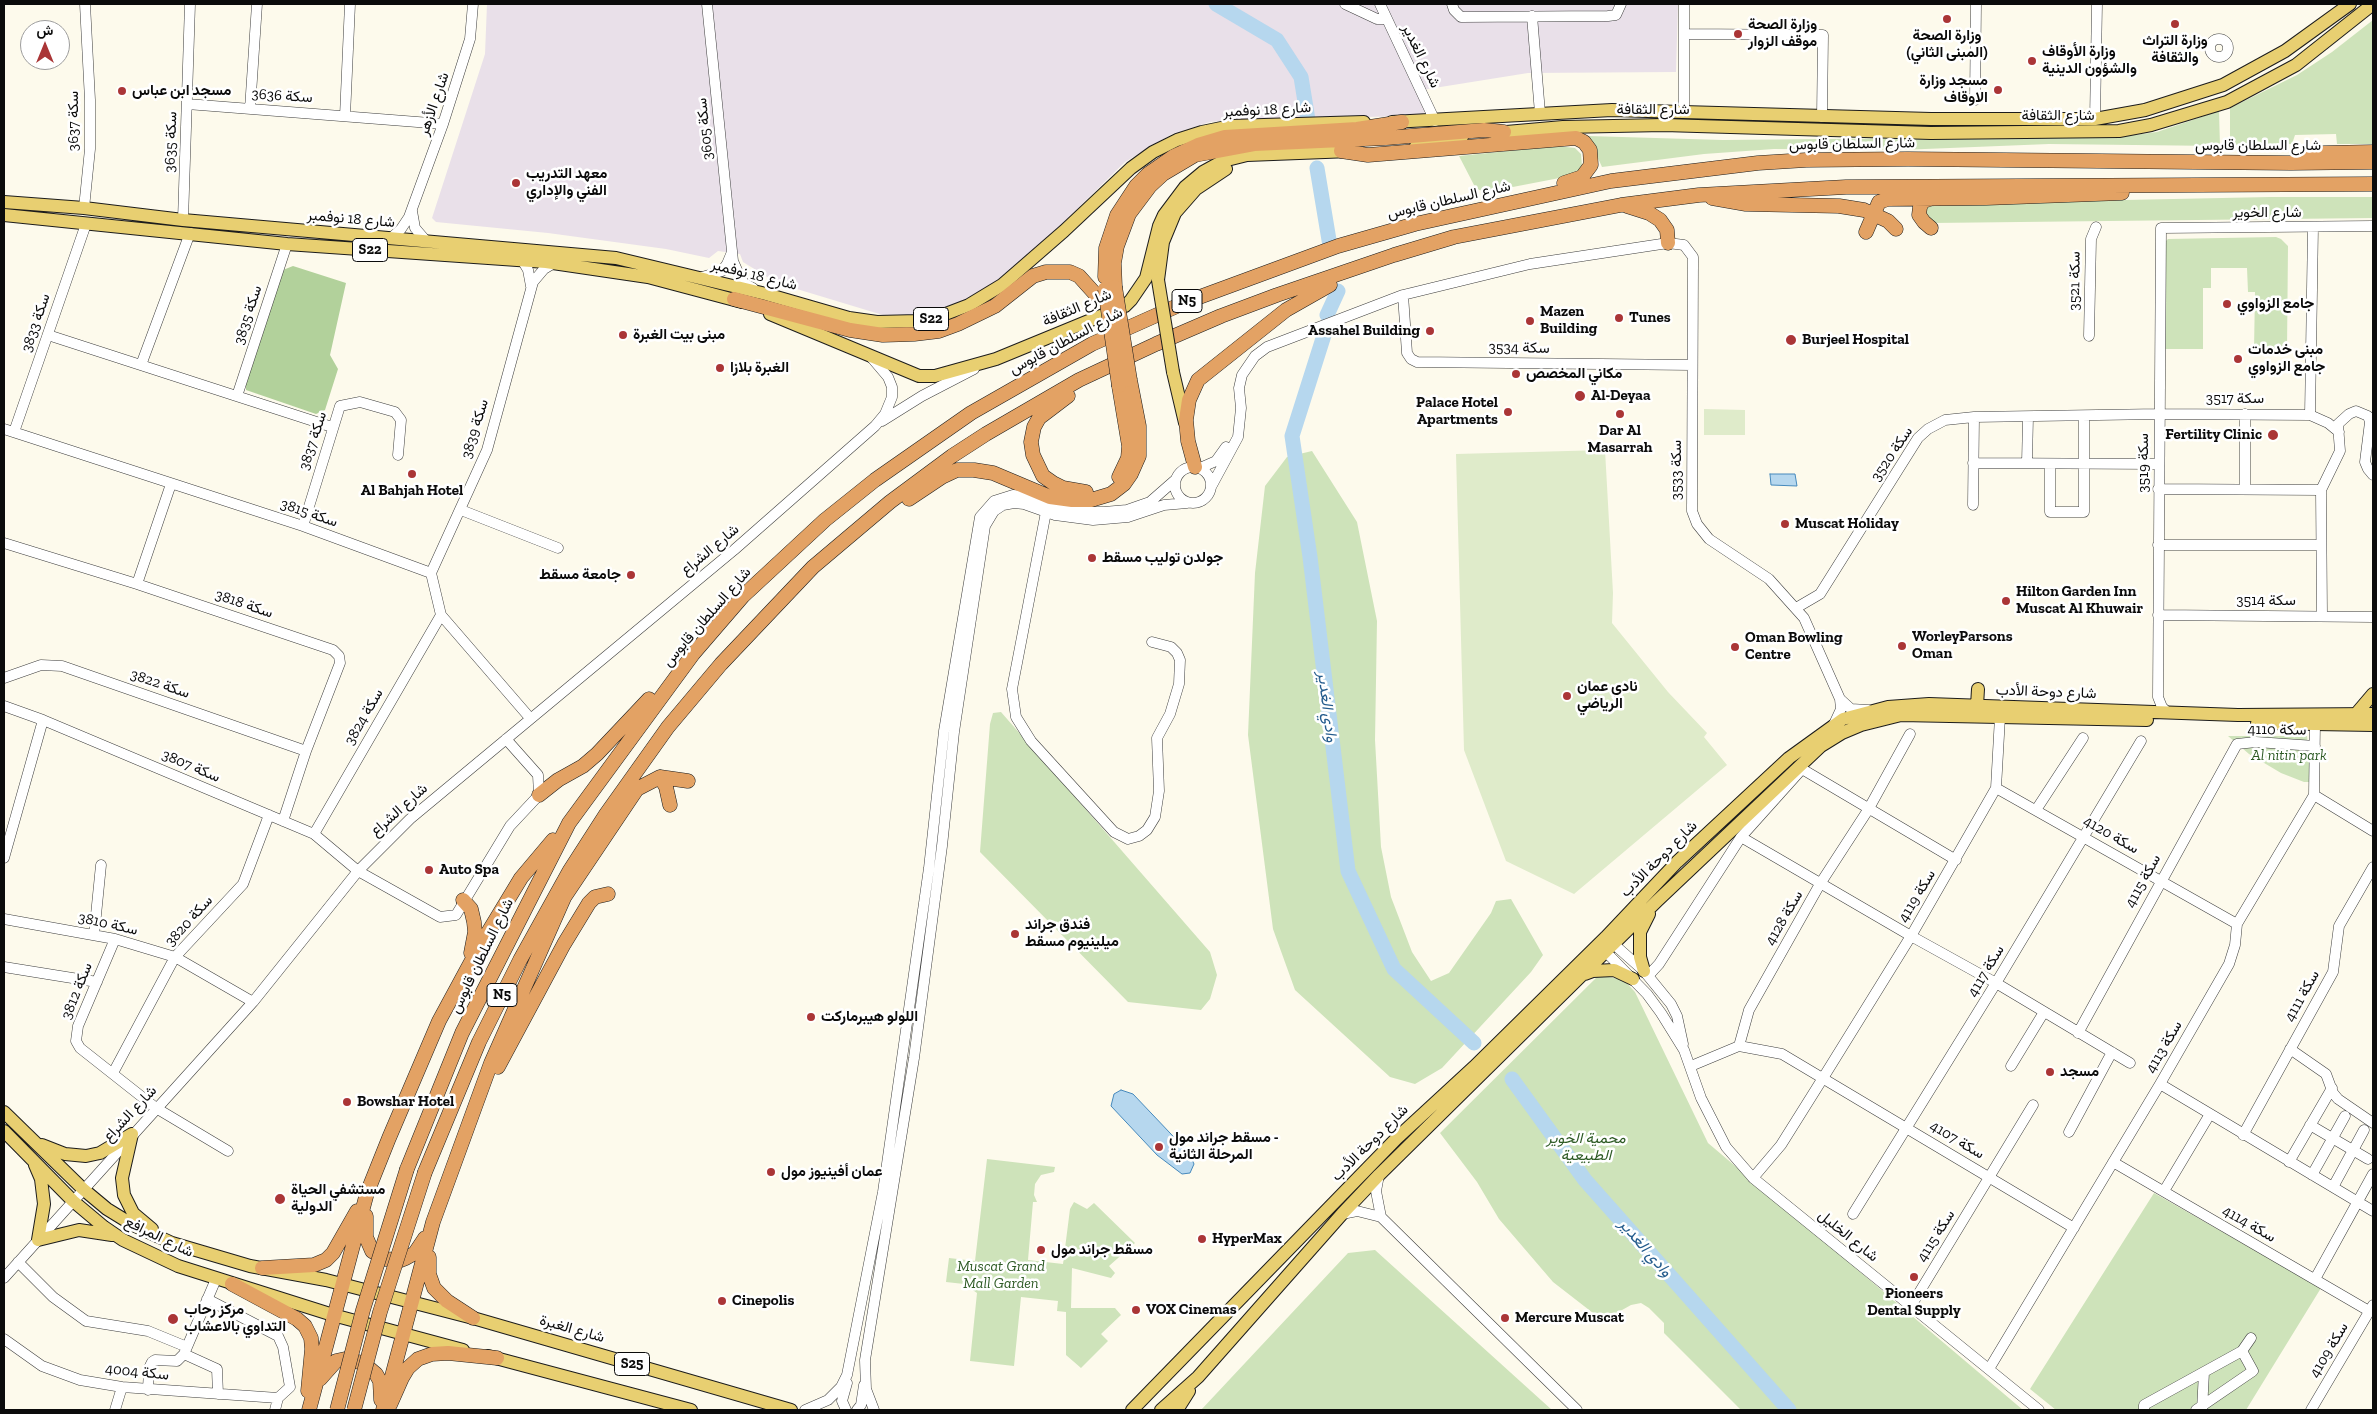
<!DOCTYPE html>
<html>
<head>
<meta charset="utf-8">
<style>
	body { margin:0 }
	#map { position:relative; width:2377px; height:1414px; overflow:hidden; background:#fdfaec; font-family:"Zilla Slab",Vazirmatn,serif }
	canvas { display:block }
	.frame { position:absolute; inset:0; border:5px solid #0b0b0b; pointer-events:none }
	.north { position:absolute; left:20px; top:20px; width:50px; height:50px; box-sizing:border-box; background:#fff; border:1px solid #9d9d9d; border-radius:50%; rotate:0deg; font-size:14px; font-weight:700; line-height:20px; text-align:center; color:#0b0b0b }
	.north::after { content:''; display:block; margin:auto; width:18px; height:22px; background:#aa3536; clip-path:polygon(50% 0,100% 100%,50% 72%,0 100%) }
</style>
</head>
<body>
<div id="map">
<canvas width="2377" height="1414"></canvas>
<div class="frame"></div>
<div class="north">ش</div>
</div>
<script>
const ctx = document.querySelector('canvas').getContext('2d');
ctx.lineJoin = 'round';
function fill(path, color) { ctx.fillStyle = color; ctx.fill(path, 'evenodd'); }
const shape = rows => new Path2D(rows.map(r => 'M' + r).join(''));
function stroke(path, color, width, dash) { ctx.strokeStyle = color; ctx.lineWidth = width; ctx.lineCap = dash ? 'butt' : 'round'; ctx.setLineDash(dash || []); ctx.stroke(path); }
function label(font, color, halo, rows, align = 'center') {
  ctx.font = font + ' "Zilla Slab",Vazirmatn,serif'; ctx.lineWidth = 5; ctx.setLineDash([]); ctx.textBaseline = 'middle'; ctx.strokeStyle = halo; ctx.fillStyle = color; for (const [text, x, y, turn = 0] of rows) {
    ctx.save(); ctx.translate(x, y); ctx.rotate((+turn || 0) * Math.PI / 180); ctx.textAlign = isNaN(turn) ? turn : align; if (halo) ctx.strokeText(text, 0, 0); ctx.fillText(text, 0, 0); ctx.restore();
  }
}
fill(shape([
	[487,4,1678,4,1676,72,1528,73,1428,89,1418,91,1425,112,1420,116,1247,119,1210,122,1172,134,1125,162,1026,259,996,285,957,306,925,314,886,316,777,283,743,262,740,254,718,251,709,258,666,249,548,233,436,222,432,218,485,54]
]), '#e9e0e9');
fill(shape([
	[2373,20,2373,144,2337,144,2336,134,2295,135,2292,144,2230,145,2230,108,2297,75,2332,52],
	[2219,111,2220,146,2049,144,1900,150,1774,149,1704,154,1602,167,1588,136,1723,140,2126,136,2157,132],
	[1557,146,1575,148,1581,154,1582,166,1575,175,1492,191,1479,190,1474,185,1459,156],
	[2270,197,2373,197,2373,218,1932,223,1925,218,1926,208,1932,204],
	[2276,237,2281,239,2288,246,2287,350,2254,350,2255,292,2248,292,2247,268,2211,268,2211,288,2203,288,2203,349,2163,349,2164,243,2168,239],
	[1312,451,1357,522,1377,621,1375,740,1381,847,1391,897,1412,952,1431,981,1449,973,1491,913,1496,901,1511,899,1543,955,1531,972,1442,1068,1415,1084,1390,1077,1295,990,1273,929,1248,735,1255,573,1265,486,1287,457],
	[1001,712,1210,952,1217,975,1210,999,1201,1010,1128,1002,980,852,990,724,993,713],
	[2228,736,2307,736,2312,775,2310,782,2304,782,2281,773,2249,754],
	[1599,975,1624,980,1635,992,1708,1143,2023,1410,1741,1410,1664,1333,1664,1323,1649,1308,1641,1303,1631,1305,1606,1319,1593,1313,1553,1282,1499,1219,1477,1182,1440,1133],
	[987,1159,1055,1167,1054,1172,1041,1175,1035,1184,1034,1195,1037,1202,1033,1202,1028,1260,1063,1264,1070,1209,1074,1202,1087,1209,1094,1203,1135,1243,1109,1266,1115,1273,1111,1278,1072,1268,1071,1308,1115,1308,1121,1315,1101,1334,1108,1341,1081,1368,1066,1355,1066,1312,1057,1311,1058,1301,1021,1297,1014,1366,970,1361,977,1293,964,1284,946,1282,949,1258,975,1261],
	[2154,1193,2321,1288,2246,1410,2056,1410,2030,1389],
	[1375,1250,1552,1410,1201,1410,1348,1253]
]), '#cee3ba');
fill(shape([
	[293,266,346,283,330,355,338,369,325,410,316,414,246,390,246,381,283,270]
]), '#b2d19b');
fill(shape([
	[1704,409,1745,410,1745,435,1704,435],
	[1605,450,1613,593,1612,623,1668,692,1707,733,1704,737,1727,765,1574,894,1506,861,1464,750,1456,454]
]), '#dfebca');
const water = shape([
	[1770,474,1795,474,1797,486,1771,485,1770,474],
	[1121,1090,1133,1094,1189,1153,1194,1164,1190,1173,1182,1174,1157,1155,1111,1106,1114,1094,1121,1090]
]);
fill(water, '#b6d7ee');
stroke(water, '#4689bc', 1);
stroke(shape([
	[1216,4,1277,40,1301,77,1308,120],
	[1317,168,1330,246],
	[1327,315,1338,291],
	[1325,332,1292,436,1310,557,1348,871,1394,969,1474,1043],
	[1512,1079,1585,1180,1789,1410]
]), '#b6d7ee', 15);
const minor = shape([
	[707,4,733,261,740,277,744,283,753,288],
	[1345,4,1377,19,1386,19],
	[1380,4,1435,121],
	[1452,4,1454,10,1461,17,1608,16,1616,15,1621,4],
	[1532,16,1540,113],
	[1684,34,1823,35,1822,117],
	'2210 48a9 9 0 1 1 18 0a9 9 0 1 1-18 0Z',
	[1975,100,1976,4],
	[187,104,443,124],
	[250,109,257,4],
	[1684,112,1684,4],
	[345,116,350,4],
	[2095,119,2097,4],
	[84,208,90,149,90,100,85,4],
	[412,211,415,228,427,242],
	[183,220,190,4],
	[390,239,401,229,409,217,443,124,470,39,473,4],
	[522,260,528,270,531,286],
	[699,278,722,271,727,264,732,252],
	[1403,295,1407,353,1411,359,1417,362,1692,365],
	[48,335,332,427],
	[2089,336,2091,239,2096,227],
	[141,365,190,233],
	[237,396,287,244],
	[2310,415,2313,227],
	[882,421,922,396,974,369],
	[2338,424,2349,414,2356,411,2368,416,2370,422,2365,462,2368,469,2373,475],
	[4,429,303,526,431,573,441,615,530,718],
	[14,432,86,224],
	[1973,463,2159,464],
	[2027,463,2028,417],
	[2050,464,2050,512,2084,512,2084,417],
	'1175 485a18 18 0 1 1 36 0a18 18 0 1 1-36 0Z',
	[1200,468,1216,461,1226,447],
	[1211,487,1238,437,1241,408,1239,388,1242,375,1255,356,1267,347,1403,295,1530,264,1668,243,1684,245,1693,257,1693,263,1692,511,1697,524,1709,539,1769,579,1804,618,1840,699,1841,709,1834,724],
	[2158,489,2321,490],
	[2245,489,2245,414],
	[1973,505,1974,417],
	[461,510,558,548],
	[1046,512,1012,689,1016,717,1031,741,1114,832,1128,839,1139,836,1147,830,1155,817,1159,791,1157,738,1170,714,1179,684,1180,660,1177,653,1171,647,1152,642],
	[303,526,340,406,360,402,395,412,401,420,398,455],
	[4,543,137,584,333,650,339,656,340,663,306,751,283,821],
	[2158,545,2321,545],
	[431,573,487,450,533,282,544,269,554,263],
	[137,584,171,484],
	[1796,608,1820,594,1918,438,1928,429,1945,420,1974,417,2159,414,2310,415,2328,423,2339,432],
	[2158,615,2373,617],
	[2322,616,2321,490,2340,451,2338,425],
	[4,678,41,665,62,666,306,751],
	[1840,699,1851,709,1868,710],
	[4,706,43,720,314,834,358,871,440,917,456,915,510,826,539,795,538,775,506,739],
	[2167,712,2162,707,2158,697,2161,228,2373,226],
	[1996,788,2237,924],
	[2314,795,2373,831],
	[2036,810,2083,738],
	[314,834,441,615],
	[1741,837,1911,936,1996,983,2130,1063],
	[4,858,43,720],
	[4,919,115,939,175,957,253,1002],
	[94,935,101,865],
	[115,939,78,1026,76,1041,80,1048,156,1108,228,1151],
	[1608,939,1644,971,1671,1004,1677,1016,1683,1044],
	[1601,947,1647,994,1661,1013,1684,1050,1701,1098,1726,1147,1753,1178,2039,1410],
	[4,967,97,982],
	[1648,976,1659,964,1741,837,1802,769,1956,860],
	[2078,1033,2237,744,2256,742,2315,746],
	[1739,1046,1749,1010,1820,884,1868,810,1910,734],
	[2290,1049,2326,1074,2333,1093,2338,1099,2373,1123],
	[1691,1066,1739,1046,1782,1054,2074,1228],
	[2011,1066,2044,1012],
	[113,1073,175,957,243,884,269,815],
	[2160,1084,2373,1211],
	[2310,1125,2368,1159],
	[2069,1132,2112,1052],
	[2243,1135,2333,972,2339,926,2373,867],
	[2113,1162,2369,1311],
	[2289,1162,2332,1088],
	[1379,1175,1376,1191,1381,1217],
	[2312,1175,2345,1116],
	[1753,1178,1781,1145,1823,1078,1911,936,1996,788,2000,717],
	[2333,1187,2364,1130],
	[2164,1191,2210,1114],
	[1342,1214,1357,1211,1381,1217,1577,1410],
	[1853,1214,1996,983,2141,741],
	[18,1262,53,1297,86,1321,148,1331,187,1347],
	[4,1278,253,1002,358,871,410,819,734,550,875,426,885,414,892,397,892,387,888,377,871,357],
	[2315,1279,2373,1174],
	[207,1299,278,1336,283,1347,290,1387,278,1398,275,1410],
	[1911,1306,2033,1105],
	[4,1339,42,1366,80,1380,122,1387,278,1398],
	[184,1354,217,1369,218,1394],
	[1989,1369,2160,1084,2229,964,2235,945,2237,924,2314,795,2315,724],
	[148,1390,149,1368,152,1362,155,1360,177,1361,184,1354,216,1279],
	[115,1410,122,1387],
	[805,1410,828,1400,841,1387,847,1375,883,1192,929,868,944,731,980,517,994,501,1013,495,1027,496,1057,507,1082,512,1104,512,1127,510,1150,502,1174,481],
	[846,1410,842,1401,847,1383],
	[857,1410,861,1405,864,1385],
	[874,1410,866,1389,865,1360,914,1058,942,846,954,732,985,526,994,511,1003,505,1014,503,1024,504,1055,515,1093,520,1128,517,1164,505,1187,503],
	[2144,1410,2144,1405,2242,1351,2251,1338],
	[2196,1410,2253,1371,2242,1351],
	[2202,1410,2204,1372],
	[2311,1410,2373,1305]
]);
const major = shape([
	[1392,122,1612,110,1931,119,2095,119,2145,110,2223,85,2285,51,2350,4],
	[1495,133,1563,127,1664,125,1931,133,2119,131,2151,125,2227,102,2296,65,2373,4],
	[1416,146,1462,137],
	[4,202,84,208,183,220,616,258,766,294,849,318,877,322,918,321,935,318,969,305,1002,285,1064,231,1131,168,1153,152,1177,140,1202,132,1231,126,1364,122],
	[4,215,287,244,546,262,648,277,742,302],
	[1158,280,1163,242,1175,213,1196,189,1226,169],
	[770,314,919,376,935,376,996,359,1125,306,1131,300,1146,278,1159,226,1164,215,1185,187,1203,172,1223,161,1247,155,1351,151],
	[1173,372,1185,423],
	[1977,706,1978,689],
	[2356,714,2373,694],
	[2257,723,2373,725],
	[1644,971,1640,957,1640,932,1649,914],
	[1585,974,1593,971,1614,970,1633,979],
	[4,1112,83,1189,107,1209,133,1225,172,1243,250,1266,326,1280,473,1318,791,1410],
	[4,1131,73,1201,104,1227,123,1240,178,1266,333,1315,463,1350],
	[132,1134,122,1178,124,1195,133,1213,152,1229],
	[42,1145,65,1154,86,1156,100,1153,132,1134],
	[35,1165,41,1179,44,1204,38,1240,79,1230,112,1235],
	[488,1356,691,1410],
	[1132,1410,1397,1138,1474,1067,1606,937,1677,862,1789,758,1843,719,1888,707,1929,704,2238,715,2373,714],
	[1161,1410,1198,1377,1342,1214,1379,1175,1657,901,1821,746,1842,733,1861,725,1901,715,2147,720],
	[1177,1410,1189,1391]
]);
const highway = shape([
	[1341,151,1368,155,1576,138,1584,142,1590,150,1591,165,1582,177,1564,183],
	[2305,158,2324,153,2373,152],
	[1712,198,1746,204,1839,206,1864,210,1888,221,1896,229],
	[1627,206,1649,213,1660,220,1667,230,1668,243],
	[1931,228,1924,222,1919,215,1920,207,1923,201,1934,198],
	[1866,232,1879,202,1888,199,1986,198,2122,193],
	[1105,277,1106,248,1117,215,1136,186,1148,174,1174,156,1198,145,1225,137,1357,129,1402,122],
	[1115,287,1114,263,1117,246,1129,214,1150,186,1163,174,1195,155,1254,144,1386,138,1484,130,1504,132],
	[734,299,850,330,883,335,914,334,939,331,958,324,995,306,1033,276,1046,272,1070,272,1079,276,1097,296],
	[1068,396,1039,418,1034,427,1031,442,1033,455,1043,476,1053,483,1063,488,1086,492],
	[1195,467,1188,441,1186,420,1189,400,1198,380,1286,310,1330,285],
	[1119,477,1128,458,1129,446,1119,386],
	[909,499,942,477,957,470,974,470,993,473,1050,497,1072,500,1091,500,1111,494,1124,484,1131,474,1139,456,1139,426,1130,380],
	[660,777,666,787,670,805],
	[539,795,558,780,583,766,597,754,649,699],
	[563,899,637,789,660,777,688,781],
	[463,900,471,909,474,922,475,932,471,953],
	[498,1067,564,944,589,903,595,897,608,894],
	[407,1169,462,1033,569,823,693,654,743,596,825,520,875,480,971,413,1092,344,1186,302,1338,246,1415,224,1611,181,1758,163,1806,160,1908,159,2291,163,2373,162],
	[425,1172,479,1042,520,960,570,870,606,814,668,727,721,664,813,567,890,502,952,456,986,434,1079,380,1156,344,1221,316,1277,295,1394,255,1454,237,1621,205,1699,195,1846,187,2373,184],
	[366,1216,366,1237,372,1251,385,1259,401,1260,406,1258,415,1253,425,1238],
	[429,1257,429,1274,434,1288,447,1301,473,1318],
	[262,1268,314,1265,326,1260,333,1253,357,1211],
	[232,1284,297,1319,305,1326,311,1338,312,1349,308,1391],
	[320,1379,336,1361,345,1359,363,1363,376,1374,380,1381,381,1400],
	[390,1405,402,1378,408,1368,418,1359,432,1354,448,1353,497,1358],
	[309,1410,367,1193,389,1138,439,1021,478,949,521,878,553,840],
	[383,1410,433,1222,491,1063,564,898]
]);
stroke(minor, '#3e3e3e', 11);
stroke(major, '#1c1c1c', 14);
stroke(highway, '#1c1c1c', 15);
stroke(minor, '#fff', 10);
stroke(major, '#e8cf71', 12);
stroke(highway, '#e3a264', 14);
const majorBridge = shape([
	[1158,280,1173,372]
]);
const highwayBridge = shape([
	[1115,287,1130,380],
	[1105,289,1119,386],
	[337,1410,363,1310,407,1169],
	[354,1410,380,1312,425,1172]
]);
stroke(majorBridge, '#1c1c1c', 14, []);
stroke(highwayBridge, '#1c1c1c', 15, []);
stroke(majorBridge, '#e8cf71', 12);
stroke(highwayBridge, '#e3a264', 14);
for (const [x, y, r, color] of [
	[1947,19,5,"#aa3536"],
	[2175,24,5,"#aa3536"],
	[1738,34,5,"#aa3536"],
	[2032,61,5,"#aa3536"],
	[1998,90,5,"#aa3536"],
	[122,91,5,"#aa3536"],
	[516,183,5,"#aa3536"],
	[2227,304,5,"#aa3536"],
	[1619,318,5,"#aa3536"],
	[1530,321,5,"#aa3536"],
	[1430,331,5,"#aa3536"],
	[623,335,5,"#aa3536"],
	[1791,340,6,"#aa3536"],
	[2238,359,5,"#aa3536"],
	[720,368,5,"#aa3536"],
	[1516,374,5,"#aa3536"],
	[1580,396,6,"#aa3536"],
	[1508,412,5,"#aa3536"],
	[1620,414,5,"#aa3536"],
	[2273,435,6,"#aa3536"],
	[412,474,5,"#aa3536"],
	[1785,524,5,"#aa3536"],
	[1092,558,5,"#aa3536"],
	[631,575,5,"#aa3536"],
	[2006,601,5,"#aa3536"],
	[1902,646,5,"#aa3536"],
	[1735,647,5,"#aa3536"],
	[1567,696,5,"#aa3536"],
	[429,870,5,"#aa3536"],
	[1015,934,5,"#aa3536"],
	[811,1017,5,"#aa3536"],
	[2050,1072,5,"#aa3536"],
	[347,1102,5,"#aa3536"],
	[1159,1147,5,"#aa3536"],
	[771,1172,5,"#aa3536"],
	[280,1199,6,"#aa3536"],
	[1202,1239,5,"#aa3536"],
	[1041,1250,5,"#aa3536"],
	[1914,1277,5,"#aa3536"],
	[722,1301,5,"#aa3536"],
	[1136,1310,5,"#aa3536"],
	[1505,1318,5,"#aa3536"],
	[173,1319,6,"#aa3536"]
]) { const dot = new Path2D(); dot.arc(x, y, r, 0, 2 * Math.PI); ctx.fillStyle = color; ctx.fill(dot); stroke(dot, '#fff', 2); }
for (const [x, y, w] of [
	[370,250,35],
	[1187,301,30],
	[931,319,35],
	[502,995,30],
	[632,1364,35]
]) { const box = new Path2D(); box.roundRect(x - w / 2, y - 11.5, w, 23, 4); ctx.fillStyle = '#fff'; ctx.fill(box); stroke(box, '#0b0b0b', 1); }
label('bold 14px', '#0b0b0b', null, [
	["S22",370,250],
	["N5",1187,301],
	["S22",931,319],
	["N5",502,995],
	["S25",632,1364]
]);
label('bold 15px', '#0b0b0b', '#fff', [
	["وزارة الصحة",1748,25],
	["موقف الزوار",1748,42],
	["وزارة الصحة",1947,36,"center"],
	["(المبنى الثاني)",1947,53,"center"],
	["وزارة التراث",2175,41,"center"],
	["والثقافة",2175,58,"center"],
	["وزارة الأوقاف",2042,52],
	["والشؤون الدينية",2042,69],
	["مسجد وزارة",1988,81,"right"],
	["الاوقاف",1988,98,"right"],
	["مسجد ابن عباس",132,91],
	["معهد التدريب",526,174],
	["الفني والإداري",526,191],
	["جامع الزواوي",2237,304],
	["Mazen",1540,312],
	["Building",1540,329],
	["Tunes",1629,318],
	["Assahel Building",1420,331,"right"],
	["مبنى بيت الغبرة",633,335],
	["Burjeel Hospital",1802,340],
	["مبنى خدمات",2248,350],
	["جامع الزواوي",2248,367],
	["الغبرة بلازا",730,368],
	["مكاني المخصص",1526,374],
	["Al-Deyaa",1591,396],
	["Palace Hotel",1498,403,"right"],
	["Apartments",1498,420,"right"],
	["Dar Al",1620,431,"center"],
	["Masarrah",1620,448,"center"],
	["Fertility Clinic",2262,435,"right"],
	["Al Bahjah Hotel",412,491,"center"],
	["Muscat Holiday",1795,524],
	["جولدن توليب مسقط",1102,558],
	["جامعة مسقط",621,575,"right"],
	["Hilton Garden Inn",2016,592],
	["Muscat Al Khuwair",2016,609],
	["WorleyParsons",1912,637],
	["Oman",1912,654],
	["Oman Bowling",1745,638],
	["Centre",1745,655],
	["نادي عمان",1577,687],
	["الرياضي",1577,704],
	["Auto Spa",439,870],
	["فندق جراند",1025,925],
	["ميلينيوم مسقط",1025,942],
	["اللولو هيبرماركت",821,1017],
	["مسجد",2060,1072],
	["Bowshar Hotel",357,1102],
	["مسقط جراند مول -",1169,1138],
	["المرحلة الثانية",1169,1155],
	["عمان أفينيوز مول",781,1172],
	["مستشفي الحياة",291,1190],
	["الدولية",291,1207],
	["HyperMax",1212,1239],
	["مسقط جراند مول",1051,1250],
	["Pioneers",1914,1294,"center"],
	["Dental Supply",1914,1311,"center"],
	["Cinepolis",732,1301],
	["مركز رحاب",184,1310],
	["التداوي بالاعشاب",184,1327],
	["VOX Cinemas",1146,1310],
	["Mercure Muscat",1515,1318]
], 'left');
label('15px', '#0b0b0b', '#fff', [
	["شارع الغدير",1421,56,64],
	["سكة 3636",282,96,4],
	["شارع الأزهر",434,104,-71],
	["شارع 18 نوفمبر",1267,110,-3],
	["شارع الثقافة",1653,110],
	["شارع الثقافة",2058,116],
	["سكة 3637",74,121,-90],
	["سكة 3605",705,129,-96],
	["سكة 3635",171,142,-88],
	["شارع السلطان قابوس",1852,144,-1],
	["شارع السلطان قابوس",2258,146],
	["شارع السلطان قابوس",1449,200,-13],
	["شارع الخوير",2267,213],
	["شارع 18 نوفمبر",351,219,5],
	["شارع 18 نوفمبر",754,275,14],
	["سكة 3521",2075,281,-89],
	["شارع الثقافة",1077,308,-23],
	["سكة 3835",248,315,-72],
	["سكة 3833",36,323,-71],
	["شارع السلطان قابوس",1066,341,-28],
	["سكة 3534",1519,348,1],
	["سكة 3517",2235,399],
	["سكة 3839",475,429,-73],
	["سكة 3837",313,441,-72],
	["سكة 3520",1892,454,-56],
	["سكة 3519",2144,463,-90],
	["سكة 3533",1677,470,-90],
	["سكة 3815",309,513,19],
	["شارع الشراع",710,550,-40],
	["سكة 3514",2266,601],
	["سكة 3818",244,604,19],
	["شارع السلطان قابوس",707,617,-49],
	["سكة 3822",160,684,19],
	["شارع دوحة الأدب",2046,692,2],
	["سكة 3824",364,717,-60],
	["سكة 4110",2277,730,1],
	["سكة 3807",191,766,23],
	["شارع الشراع",399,810,-42],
	["سكة 4120",2111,835,30],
	["شارع دوحة الأدب",1659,859,-45],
	["سكة 4115",2143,881,-61],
	["سكة 4119",1917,896,-59],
	["سكة 4128",1784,918,-60],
	["سكة 3820",189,921,-48],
	["سكة 3810",108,924,13],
	["شارع السلطان قابوس",482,956,-64],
	["سكة 4117",1986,971,-59],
	["سكة 3812",77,991,-68],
	["سكة 4111",2302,996,-61],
	["سكة 4113",2164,1047,-60],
	["شارع الشراع",130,1114,-47],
	["سكة 4107",1957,1140,31],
	["شارع دوحة الأدب",1370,1143,-45],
	["سكة 4114",2249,1224,30],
	["شارع الخليل",1848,1236,39],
	["سكة 4115",1936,1236,-58],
	["شارع المرافع",159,1237,26],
	["شارع الغبرة",572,1329,16],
	["سكة 4109",2329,1350,-59],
	["سكة 4004",137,1372,6]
]);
label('italic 15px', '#2d5a24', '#fff', [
	["Al nitin park",2289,756],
	["محمية الخوير",1586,1139],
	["الطبيعية",1586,1156],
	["Muscat Grand",1001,1267],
	["Mall Garden",1001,1284]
]);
label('italic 16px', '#245c8d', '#fff', [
	["وادي الغدير",1327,707,83],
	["وادي الغدير",1645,1248,49]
]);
</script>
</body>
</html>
